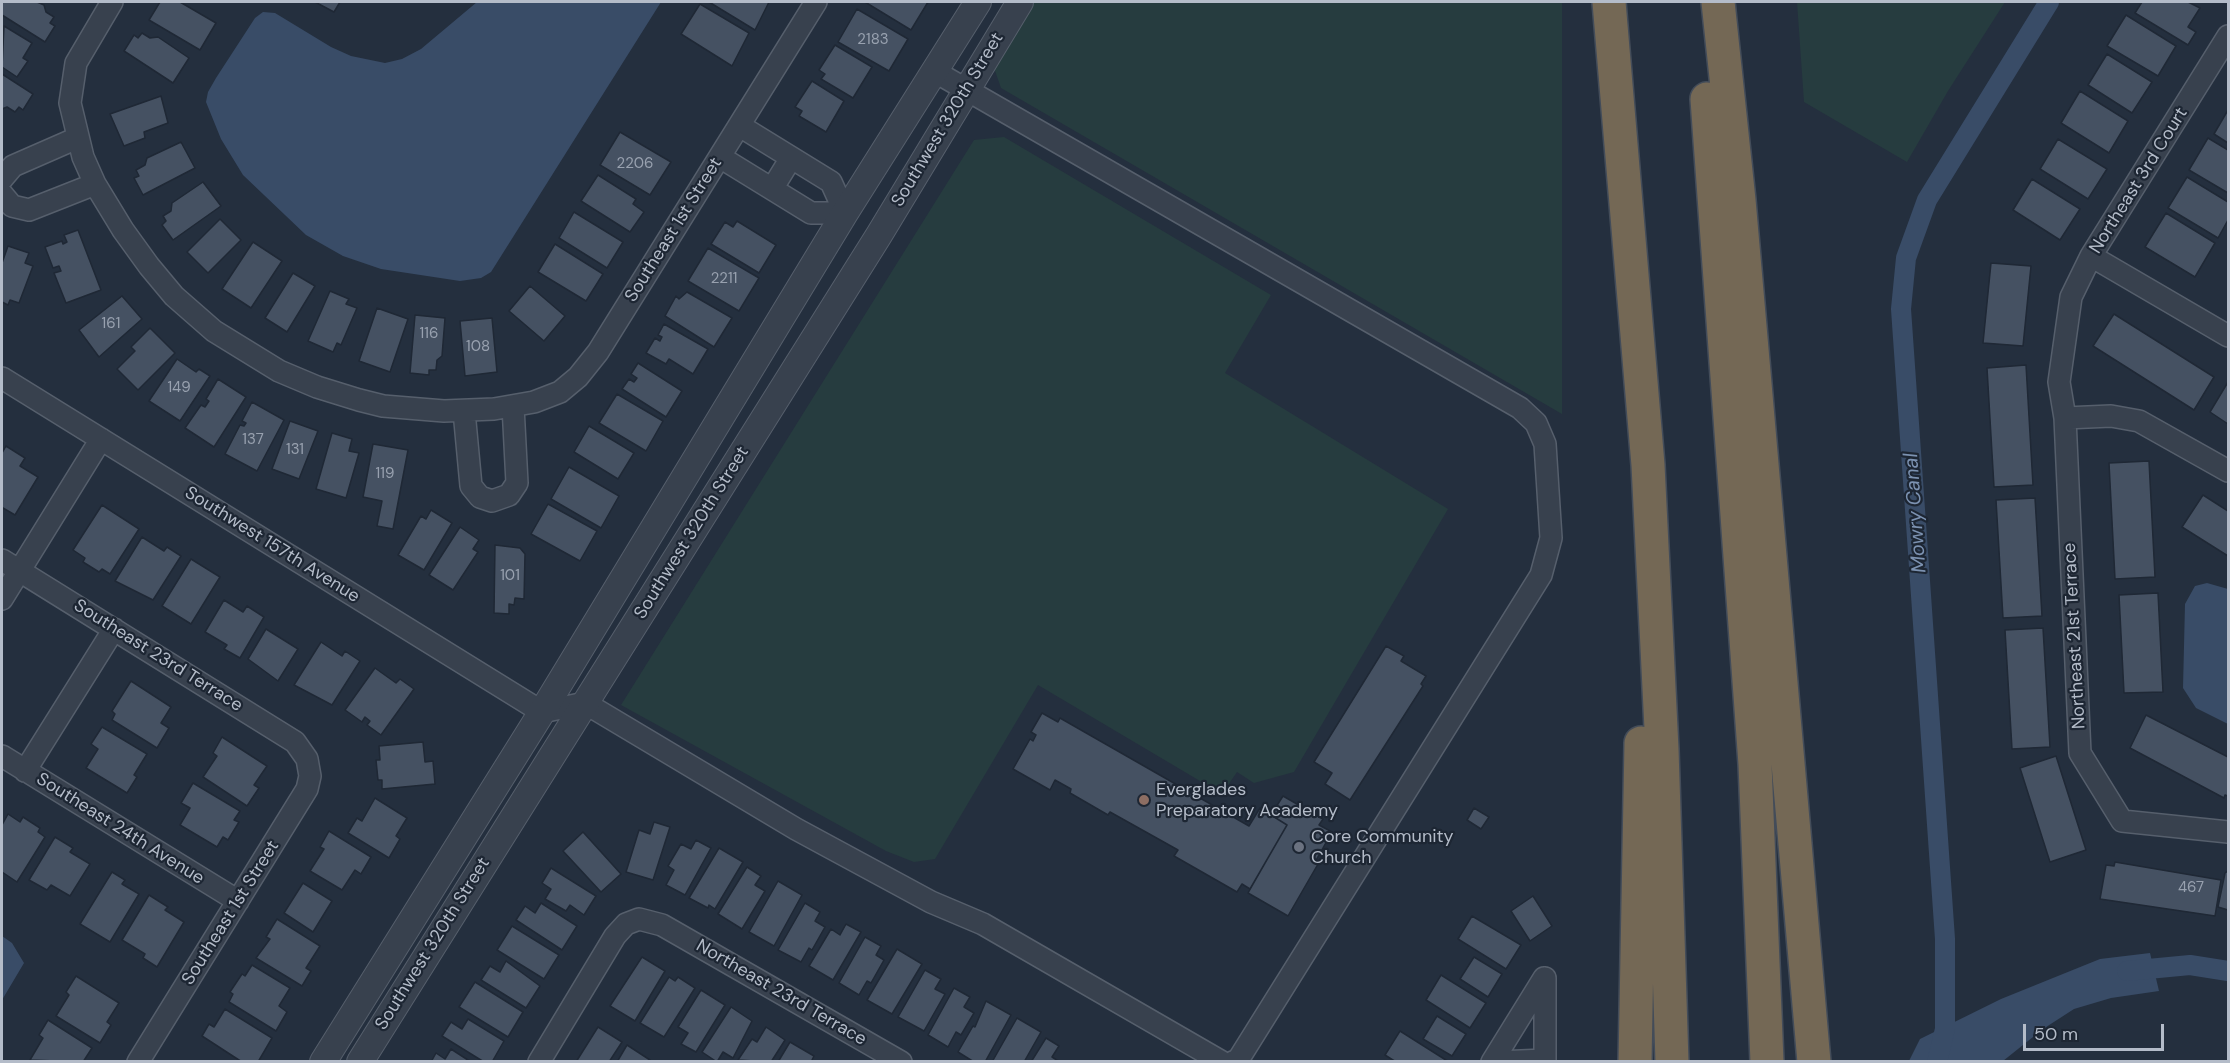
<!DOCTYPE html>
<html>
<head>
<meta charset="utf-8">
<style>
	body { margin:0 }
	#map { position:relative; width:2230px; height:1063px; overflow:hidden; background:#242f3e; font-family:"DM Sans",sans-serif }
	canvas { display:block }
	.frame { position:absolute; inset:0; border:3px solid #b4bcc9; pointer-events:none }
	.scale { position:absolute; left:2023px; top:1024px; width:141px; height:27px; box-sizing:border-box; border:3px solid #b4bcc9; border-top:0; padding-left:8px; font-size:18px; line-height:21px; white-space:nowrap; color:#b4bcc9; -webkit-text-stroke:4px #1d2633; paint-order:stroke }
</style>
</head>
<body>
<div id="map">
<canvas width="2230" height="1063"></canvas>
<div class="frame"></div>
<div class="scale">50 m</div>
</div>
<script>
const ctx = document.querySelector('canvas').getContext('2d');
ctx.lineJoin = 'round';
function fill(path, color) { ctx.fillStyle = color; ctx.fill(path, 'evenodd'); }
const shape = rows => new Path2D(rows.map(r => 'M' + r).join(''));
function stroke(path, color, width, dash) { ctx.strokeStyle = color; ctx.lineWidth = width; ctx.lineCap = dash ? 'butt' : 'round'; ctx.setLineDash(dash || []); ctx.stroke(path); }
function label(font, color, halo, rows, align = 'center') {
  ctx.font = font + ' "DM Sans",sans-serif'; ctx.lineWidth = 4.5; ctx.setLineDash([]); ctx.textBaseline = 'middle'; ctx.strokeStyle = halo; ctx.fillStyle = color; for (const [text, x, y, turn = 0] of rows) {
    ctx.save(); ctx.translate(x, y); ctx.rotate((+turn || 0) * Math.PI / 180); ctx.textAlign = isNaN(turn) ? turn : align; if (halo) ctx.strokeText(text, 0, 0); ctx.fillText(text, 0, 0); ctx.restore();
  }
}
fill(shape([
	[1033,2,1562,2,1562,414,1001,88,993,65],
	[1797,2,2005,2,1948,91,1907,162,1804,102],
	[1004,137,1271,295,1225,373,1448,509,1294,772,1254,783,1237,772,1222,794,1038,685,935,859,914,862,886,851,621,705,974,140]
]), '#263c3f');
fill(shape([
	[477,2,661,2,491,272,481,278,460,281,381,269,343,256,306,235,243,175,221,139,206,102,208,92,216,78,255,18,263,12,275,13,331,47,351,56,385,63,402,59,421,49],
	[2207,583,2228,589,2228,724,2196,708,2183,688,2185,604,2195,586],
	[2,936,12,943,24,963,2,1000],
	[2150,953,2159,991,2111,998,2074,1009,2043,1029,2003,1061,1909,1061,1920,1039,2001,999,2100,959]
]), '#394c67');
stroke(shape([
	[2127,971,2190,965,2228,971],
	[1937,1062,1945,1029,1945,939,1901,309,1906,258,1927,200,2049,2]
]), '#394c67', 20);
const building = shape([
	[2,2,37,2,44,5,46,12,54,17,50,23,55,26,45,42,2,15,2,2],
	[160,2,180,2,216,23,200,50,149,20,160,2],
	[315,2,340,2,334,12,315,2],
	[709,2,769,2,755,30,709,2],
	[865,2,928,2,911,30,865,2],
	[2142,2,2188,2,2200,8,2188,27,2196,32,2188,45,2135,13,2142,2],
	[700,4,749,33,732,66,681,34,700,4],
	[857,9,908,39,889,71,838,42,857,9],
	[2126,15,2176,46,2158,76,2107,46,2126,15],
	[4,26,32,43,23,58,28,61,17,77,2,67,4,26],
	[142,33,150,38,158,37,189,58,173,83,124,51,134,35,138,38,142,33],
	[835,45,872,67,853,98,821,79,825,74,819,70,835,45],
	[2107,54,2152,82,2132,113,2088,85,2107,54],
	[2,74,33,94,23,110,19,107,15,112,7,107,2,109,2,74],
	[812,81,844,101,826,132,799,116,802,111,795,107,812,81],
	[2080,91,2128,121,2109,153,2061,123,2080,91],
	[161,96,168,123,144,132,145,138,124,146,110,114,161,96],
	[2228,110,2228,143,2214,134,2228,110],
	[620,132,671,162,650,195,600,165,620,132],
	[2208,138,2228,150,2228,193,2189,170,2208,138],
	[2058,139,2107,169,2088,199,2040,169,2058,139],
	[181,142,195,168,143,195,134,178,139,176,136,170,145,165,147,158,181,142],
	[598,175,636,199,633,204,644,212,630,232,581,201,598,175],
	[2187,177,2228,202,2228,220,2218,238,2168,208,2187,177],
	[2032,179,2080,209,2060,240,2013,210,2032,179],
	[203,182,221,206,173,240,162,225,166,221,163,216,171,211,172,203,203,182],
	[574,212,623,242,607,268,559,238,574,212],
	[2166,213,2215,243,2195,277,2145,247,2166,213],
	[220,219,241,240,208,273,187,252,220,219],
	[737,221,776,245,759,273,711,244,725,222,733,227,737,221],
	[78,230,101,290,66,303,54,273,61,271,59,266,53,268,45,247,62,241,63,244,67,242,64,235,78,230],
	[253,242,282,261,251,308,222,289,253,242],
	[555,244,603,274,586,301,538,272,555,244],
	[8,246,29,253,25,263,33,266,19,303,10,300,8,305,2,302,2,263,8,246],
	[708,248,759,278,739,311,688,281,708,248],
	[1991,263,2031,266,2023,346,1983,343,1991,263],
	[293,273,315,286,287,332,265,318,293,273],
	[530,286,565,316,544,341,509,311,530,286],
	[330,291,349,299,346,304,357,308,341,345,337,343,333,352,308,341,330,291],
	[687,292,732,318,714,347,665,316,676,296,679,299,687,292],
	[122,296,142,319,99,357,79,330,122,296],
	[377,308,408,319,390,372,359,361,377,308],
	[2114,314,2214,377,2194,410,2093,346,2114,314],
	[415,315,445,318,442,356,437,360,436,370,429,370,429,375,410,373,415,315],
	[492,318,497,372,465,376,460,321,492,318],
	[664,324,708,349,693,374,669,359,666,364,646,353,655,338,660,341,662,337,658,335,664,324],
	[150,328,175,353,138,390,117,369,135,351,131,347,150,328],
	[177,359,196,372,199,369,210,376,180,421,149,401,177,359],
	[638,363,682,391,666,417,622,389,629,379,634,382,637,378,631,374,638,363],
	[2026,365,2033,485,1994,487,1987,368,2026,365],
	[218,379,246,397,214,447,185,428,201,405,205,407,209,401,206,399,218,379],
	[2228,382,2228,424,2210,412,2228,382],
	[617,394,663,421,646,451,599,423,617,394],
	[252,402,284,420,257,471,225,454,240,425,244,426,246,423,242,421,252,402],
	[290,421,318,431,299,479,272,469,290,421],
	[589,426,634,453,618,479,574,452,589,426],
	[332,433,352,439,349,451,359,453,346,498,316,489,332,433],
	[373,444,408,450,393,529,377,526,382,501,363,497,373,444],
	[6,446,25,458,20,466,38,477,15,515,3,508,2,510,2,453,6,446],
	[2149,461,2155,577,2115,579,2109,463,2149,461],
	[569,467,619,496,601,528,551,499,569,467],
	[2203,495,2228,511,2228,556,2182,527,2203,495],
	[2035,498,2042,616,2003,618,1996,500,2035,498],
	[548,504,597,531,580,561,531,534,548,504],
	[102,505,139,529,110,574,102,569,99,572,83,562,85,558,73,550,102,505],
	[431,510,452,523,424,570,398,555,421,516,426,519,431,510],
	[460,527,479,540,473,549,478,552,453,590,429,575,460,527],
	[142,537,164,551,167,547,181,556,153,600,115,581,142,537],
	[495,545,520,548,525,554,524,599,515,598,514,605,509,604,509,614,494,613,495,545],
	[191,559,220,577,191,624,162,606,191,559],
	[2158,593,2163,692,2124,693,2119,595,2158,593],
	[224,600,243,612,247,606,264,617,240,658,224,649,227,645,205,632,224,600],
	[2043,628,2050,747,2012,749,2005,630,2043,628],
	[266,629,298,649,278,681,248,659,266,629],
	[321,642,342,656,345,651,360,661,332,705,294,685,321,642],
	[1386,646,1404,656,1401,661,1426,676,1421,684,1423,686,1350,800,1325,784,1332,773,1314,762,1386,646],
	[375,668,396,683,400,679,414,689,381,735,367,725,370,721,365,717,362,722,345,710,375,668],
	[131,681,171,707,161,723,169,728,157,748,112,720,115,714,112,711,131,681],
	[1042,713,1058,722,1060,718,1249,826,1260,808,1287,825,1250,889,1242,884,1237,892,1174,856,1178,850,1110,812,1108,815,1070,793,1071,789,1055,780,1050,790,1013,769,1030,739,1033,741,1036,735,1031,732,1042,713],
	[2146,715,2228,757,2228,796,2225,795,2224,798,2130,748,2146,715],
	[102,727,147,754,134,775,137,777,127,793,86,768,98,749,91,744,102,727],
	[222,737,267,766,254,785,259,788,247,806,203,777,217,756,213,753,222,737],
	[423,742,425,762,433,761,435,784,382,789,382,780,378,780,376,760,380,760,379,746,423,742],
	[2056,756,2086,850,2050,862,2020,768,2056,756],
	[193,783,240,811,234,820,239,822,228,840,223,837,217,847,180,825,190,808,181,803,193,783],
	[1283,796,1323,819,1319,825,1332,832,1315,862,1318,864,1288,916,1248,893,1287,825,1271,815,1283,796],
	[375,798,407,818,396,836,400,839,389,858,348,833,357,818,362,821,375,798],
	[1474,808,1489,817,1481,829,1467,820,1474,808],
	[8,814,20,822,23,817,40,828,38,832,45,837,17,882,2,872,2,825,8,814],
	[654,822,670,827,653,880,626,872,639,830,650,834,654,822],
	[329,831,371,857,361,874,355,870,342,890,310,871,324,849,320,847,329,831],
	[583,832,621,874,601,892,563,851,583,832],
	[55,837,73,848,70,852,90,864,70,896,51,885,47,890,29,880,55,837],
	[696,840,711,848,685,895,666,885,674,870,668,866,681,844,691,849,696,840],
	[719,848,743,862,715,909,709,905,708,908,689,898,719,848],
	[2115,862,2221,880,2215,916,2100,899,2106,865,2114,866,2115,862],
	[747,867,761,876,755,885,765,891,742,929,718,914,747,867],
	[551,868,596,896,584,915,570,905,566,911,545,899,551,889,542,883,551,868],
	[2228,871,2228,910,2218,907,2225,873,2228,871],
	[112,872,125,880,122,884,139,894,110,942,80,924,112,872],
	[778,881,802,895,774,946,749,932,778,881],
	[303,883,332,901,313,932,284,913,303,883],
	[149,895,168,907,165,910,184,922,157,967,143,958,145,954,122,940,149,895],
	[1533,896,1552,926,1530,941,1511,911,1533,896],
	[541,903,577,926,562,950,516,920,525,906,535,913,541,903],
	[805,903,820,912,815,921,825,927,812,950,809,948,801,962,778,950,805,903],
	[1472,916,1521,945,1506,969,1458,939,1472,916],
	[277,919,320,946,306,968,311,971,302,986,256,958,270,939,266,937,277,919],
	[846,924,861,932,833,980,809,966,831,929,840,935,846,924],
	[512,926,559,955,544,979,497,950,512,926],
	[865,937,881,946,876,955,884,960,871,983,867,981,859,995,839,983,865,937],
	[897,949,922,964,892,1014,867,1000,897,949],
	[642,957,665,971,635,1021,610,1006,642,957],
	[1474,957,1502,974,1488,997,1460,979,1474,957],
	[506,961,540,986,526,1008,481,980,490,966,500,972,506,961],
	[252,965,290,988,279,1006,287,1012,276,1031,229,1002,233,994,230,992,242,974,245,976,252,965],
	[925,970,941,979,935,989,945,994,924,1031,898,1017,925,970],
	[1441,975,1486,1003,1470,1028,1426,1000,1441,975],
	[76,976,119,1003,107,1022,111,1025,100,1043,56,1016,69,995,66,992,76,976],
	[669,977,675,981,678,977,695,988,664,1037,640,1023,669,977],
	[475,982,523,1012,508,1037,459,1007,475,982],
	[954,988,970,997,964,1007,974,1013,961,1035,956,1032,948,1047,928,1035,954,988],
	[701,990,725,1005,696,1052,681,1044,688,1033,678,1027,701,990],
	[986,1001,1011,1015,985,1062,974,1062,958,1052,973,1026,975,1027,986,1001],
	[731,1007,752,1021,733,1058,723,1052,717,1062,702,1052,731,1007],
	[225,1009,272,1038,258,1062,242,1062,202,1036,209,1024,214,1027,225,1009],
	[1437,1016,1466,1034,1452,1056,1423,1039,1437,1016],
	[1017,1018,1041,1032,1024,1062,992,1062,1017,1018],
	[468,1019,504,1041,492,1062,484,1062,442,1036,451,1022,462,1029,468,1019],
	[48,1020,92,1048,83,1062,30,1060,43,1038,39,1035,48,1020],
	[598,1027,622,1042,609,1062,576,1062,598,1027],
	[766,1027,785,1040,771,1062,738,1060,752,1039,757,1042,766,1027],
	[1400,1031,1449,1062,1396,1062,1385,1055,1400,1031],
	[1046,1038,1059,1046,1052,1057,1060,1062,1031,1062,1046,1038],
	[790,1042,814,1056,811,1062,778,1062,790,1042],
	[627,1045,650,1060,649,1062,617,1062,627,1045],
	[451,1049,471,1062,431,1062,436,1053,445,1059,451,1049]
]);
fill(building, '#455162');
stroke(building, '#1f2835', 1.5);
const minor = shape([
	[112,2,76,63,70,103,83,157,95,184,123,230,149,266,174,296,214,331,279,371,317,387,359,400,383,406,444,411,494,409,534,402,560,392,578,377,598,352,816,2],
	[2228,36,2091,256,2071,297,2059,382,2065,418,2080,753,2122,821,2228,832],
	[934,71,1520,408,1536,423,1545,444,1551,538,1541,575,1238,1060,1233,1062],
	[720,157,811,213,845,213,831,182,740,126],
	[2,179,13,166,77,138],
	[772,189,791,158],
	[2,194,12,206,29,210,95,184],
	[2091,256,2228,336],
	[2,378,542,712,585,703,796,829,931,902,983,924,1222,1062],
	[464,411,471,486,480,497,492,501,509,495,517,483,513,406],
	[2065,418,2111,416,2139,421,2228,471],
	[2,560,295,742,307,759,310,776,307,789,138,1062],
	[2,599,101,439],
	[2,756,238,901],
	[25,771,114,629],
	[539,1062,615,936,626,924,639,919,662,925,901,1062],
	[1492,1062,1544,978],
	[1497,1062,1545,1060,1545,978]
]);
const tertiary = shape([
	[323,1062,542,712,845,213,978,2],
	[360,1062,879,235,1020,2]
]);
const motorway = shape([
	[1609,2,1648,465,1662,749,1672,1062],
	[1718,2,1739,200,1814,1062],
	[1707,99,1755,764,1767,1062],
	[1635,1062,1641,743]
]);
stroke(minor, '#565f6c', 24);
stroke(tertiary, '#565f6c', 28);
stroke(motorway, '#434c59', 36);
stroke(minor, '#38414e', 21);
stroke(tertiary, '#38414e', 26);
stroke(motorway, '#746855', 33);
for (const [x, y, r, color] of [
	[1144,800,6,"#8d6e63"],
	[1299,847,6,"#6b7280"]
]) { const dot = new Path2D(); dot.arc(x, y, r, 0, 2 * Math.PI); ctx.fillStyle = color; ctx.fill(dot); stroke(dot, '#1d2633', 2); }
label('15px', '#98a1af', null, [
	["2183",873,40],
	["2206",635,164],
	["2211",724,279],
	["161",111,324],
	["116",429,334],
	["108",478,347],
	["149",179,388],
	["137",253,440],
	["131",295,450],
	["119",385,474],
	["101",510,576],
	["467",2191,888]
]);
label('18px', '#b4bcc9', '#1d2633', [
	["Southwest 320th Street",948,120,-59],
	["Northeast 3rd Court",2139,181,-58],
	["Southeast 1st Street",674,230,-58],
	["Southwest 320th Street",692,533,-58],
	["Southwest 157th Avenue",272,545,32],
	["Northeast 21st Terrace",2075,636,-93],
	["Southeast 23rd Terrace",158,656,32],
	["Southeast 24th Avenue",120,829,32],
	["Southeast 1st Street",231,913,-58],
	["Southwest 320th Street",433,944,-58],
	["Northeast 23rd Terrace",781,993,30]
]);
label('18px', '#b4bcc9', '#1d2633', [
	["Everglades",1156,790],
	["Preparatory Academy",1156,811],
	["Core Community",1311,837],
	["Church",1311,858]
], 'left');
label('italic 20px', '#7c92b1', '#1d2633', [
	["Mowry Canal",1916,513,-94]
]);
</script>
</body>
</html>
